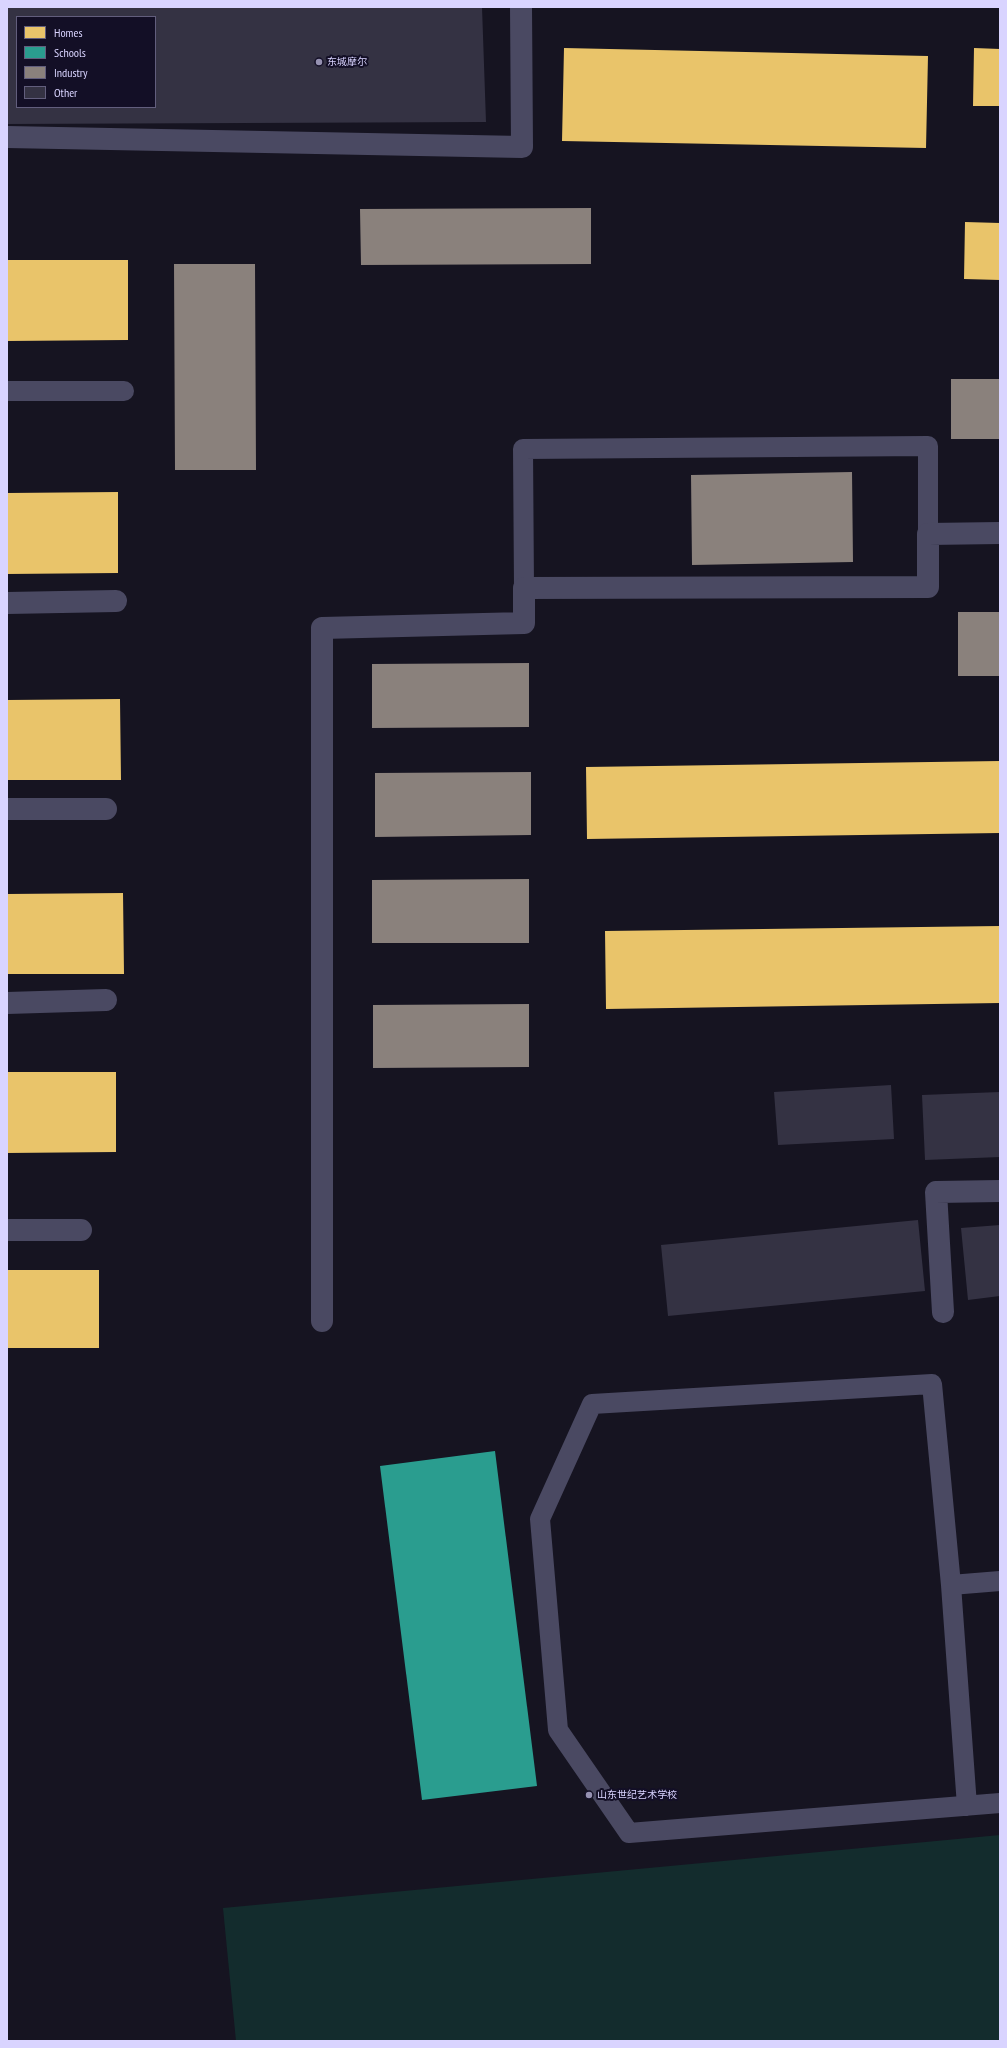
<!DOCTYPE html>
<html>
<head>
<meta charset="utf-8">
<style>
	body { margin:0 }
	#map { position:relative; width:1007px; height:2048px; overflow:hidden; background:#161421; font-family:"PT Sans Narrow",sans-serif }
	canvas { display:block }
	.frame { position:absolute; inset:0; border:8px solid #d9d4ff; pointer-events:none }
	.legend { position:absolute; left:16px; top:16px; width:140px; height:92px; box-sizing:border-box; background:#130f26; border:1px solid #625e7d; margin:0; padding:5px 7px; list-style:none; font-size:12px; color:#d9d4ff }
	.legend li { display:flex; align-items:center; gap:8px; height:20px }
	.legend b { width:20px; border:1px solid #625e7d }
</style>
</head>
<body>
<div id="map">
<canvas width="1007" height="2048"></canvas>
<div class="frame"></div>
<ul class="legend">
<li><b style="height:11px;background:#e9c46a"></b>Homes</li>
<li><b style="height:11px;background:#2a9d8f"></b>Schools</li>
<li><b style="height:11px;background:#8a817c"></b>Industry</li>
<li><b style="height:11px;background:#343243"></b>Other</li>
</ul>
</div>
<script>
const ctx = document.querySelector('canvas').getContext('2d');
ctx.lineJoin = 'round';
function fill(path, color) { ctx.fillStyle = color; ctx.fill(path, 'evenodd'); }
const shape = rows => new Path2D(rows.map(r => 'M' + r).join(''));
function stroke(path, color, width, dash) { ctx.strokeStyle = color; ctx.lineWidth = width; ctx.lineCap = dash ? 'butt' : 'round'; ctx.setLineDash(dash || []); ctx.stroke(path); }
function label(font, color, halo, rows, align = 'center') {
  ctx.font = font + ' "PT Sans Narrow","Noto Sans SC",sans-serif'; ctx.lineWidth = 4; ctx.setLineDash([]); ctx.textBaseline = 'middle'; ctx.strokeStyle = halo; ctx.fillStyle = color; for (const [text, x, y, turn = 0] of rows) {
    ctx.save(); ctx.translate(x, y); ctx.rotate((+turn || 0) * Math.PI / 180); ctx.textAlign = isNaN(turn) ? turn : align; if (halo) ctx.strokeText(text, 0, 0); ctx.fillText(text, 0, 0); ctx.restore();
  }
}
fill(shape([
	[1000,1835,1000,2041,236,2041,223,1908]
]), '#132c2d');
fill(shape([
	[564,48,928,56,926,148,562,141],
	[974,48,1000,49,1000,106,973,106],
	[965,222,1000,223,1000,280,964,279],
	[7,260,128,260,128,340,7,341],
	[118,492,118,573,7,574,7,493],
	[120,699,121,780,7,780,7,700],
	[1000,761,1000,833,587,839,586,767],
	[123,893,124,974,7,974,7,894],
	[1000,926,1000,1003,606,1009,605,931],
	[7,1072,116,1072,116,1152,7,1153],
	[7,1270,99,1270,99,1348,7,1348]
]), '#e9c46a');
fill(shape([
	[495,1451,537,1786,422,1800,380,1466]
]), '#2a9d8f');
fill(shape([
	[591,208,591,264,361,265,360,209],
	[174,264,255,264,256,470,175,470],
	[951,379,1000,379,1000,439,951,439],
	[852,472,853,562,692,565,691,475],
	[958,612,1000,612,1000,676,958,676],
	[529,663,529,727,372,728,372,664],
	[531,772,531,835,375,837,375,773],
	[529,879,529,943,372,943,372,880],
	[529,1004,529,1067,373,1068,373,1005]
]), '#8a817c');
fill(shape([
	[7,7,482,7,486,122,7,124],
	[17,17,155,17,155,107,17,107],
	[891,1085,894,1139,778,1145,774,1092],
	[1000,1092,1000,1157,925,1160,922,1095],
	[918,1220,925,1291,668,1316,661,1245],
	[1000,1225,1000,1296,968,1300,961,1228]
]), '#343243');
stroke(shape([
	[7,391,124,391],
	[524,588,523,449,928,446,928,534],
	[1000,1581,951,1585,932,1384,592,1404,540,1519,558,1730,629,1833,1000,1803],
	[951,1585,967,1806]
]), '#4a4962', 20);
stroke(shape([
	[7,137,522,147,521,7],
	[7,603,116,601],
	[7,809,106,809],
	[7,1003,106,1000],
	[7,1230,81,1230],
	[943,1312,936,1192,1000,1191],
	[322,1321,322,628,524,623,524,588,928,587,928,534,1000,533]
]), '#4a4962', 22);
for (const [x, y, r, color] of [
	[319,62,4,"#9591b1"],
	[589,1795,4,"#9591b1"]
]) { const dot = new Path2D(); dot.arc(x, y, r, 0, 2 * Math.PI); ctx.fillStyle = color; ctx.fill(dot); stroke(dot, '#130f26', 1.5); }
label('10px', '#d9d4ff', '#130f26', [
	["东城摩尔",327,62],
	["山东世纪艺术学校",597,1795]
], 'left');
</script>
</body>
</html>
